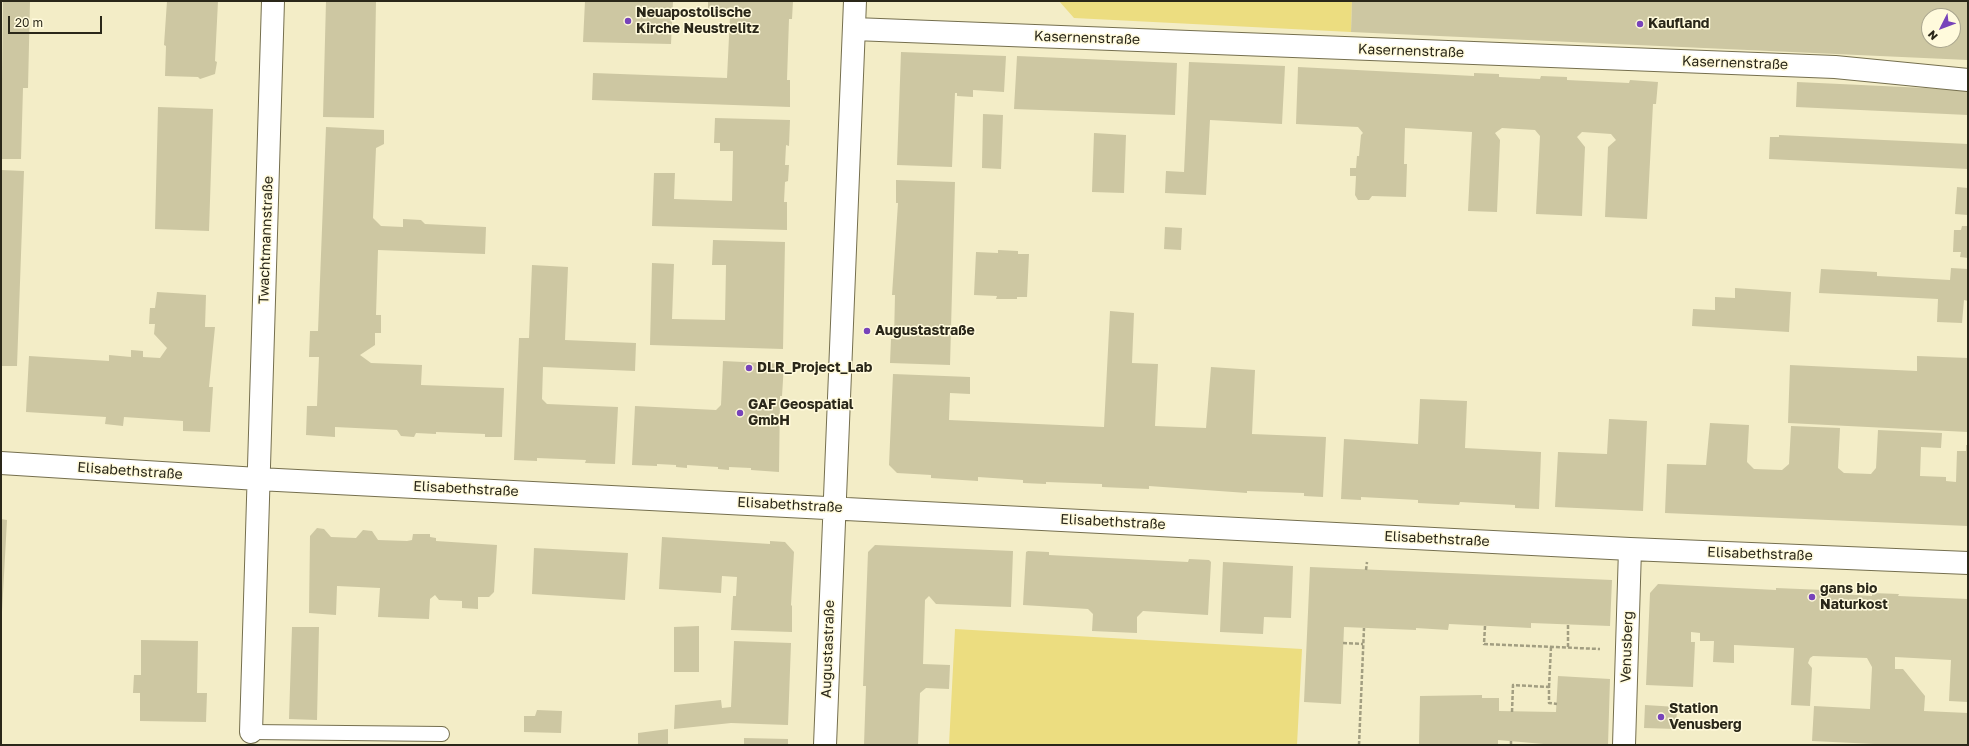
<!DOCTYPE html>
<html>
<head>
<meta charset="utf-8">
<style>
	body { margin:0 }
	#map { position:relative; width:1969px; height:746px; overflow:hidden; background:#f3edc7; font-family:"Golos Text",sans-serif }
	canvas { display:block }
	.frame { position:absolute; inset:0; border:2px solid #2a2719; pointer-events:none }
	.north { position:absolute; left:1921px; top:8px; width:40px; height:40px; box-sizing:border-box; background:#fffadc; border:1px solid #aaa68e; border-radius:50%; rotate:228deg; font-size:11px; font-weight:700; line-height:16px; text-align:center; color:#2a2719 }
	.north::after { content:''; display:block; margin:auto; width:14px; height:18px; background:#7743ba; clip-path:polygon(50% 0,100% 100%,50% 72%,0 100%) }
	.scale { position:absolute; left:8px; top:16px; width:94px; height:18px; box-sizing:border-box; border:2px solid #2a2719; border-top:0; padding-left:5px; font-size:12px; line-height:14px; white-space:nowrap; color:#2a2719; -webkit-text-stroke:3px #fffadc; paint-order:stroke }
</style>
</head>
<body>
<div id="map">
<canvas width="1969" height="746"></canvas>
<div class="frame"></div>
<div class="north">N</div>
<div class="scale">20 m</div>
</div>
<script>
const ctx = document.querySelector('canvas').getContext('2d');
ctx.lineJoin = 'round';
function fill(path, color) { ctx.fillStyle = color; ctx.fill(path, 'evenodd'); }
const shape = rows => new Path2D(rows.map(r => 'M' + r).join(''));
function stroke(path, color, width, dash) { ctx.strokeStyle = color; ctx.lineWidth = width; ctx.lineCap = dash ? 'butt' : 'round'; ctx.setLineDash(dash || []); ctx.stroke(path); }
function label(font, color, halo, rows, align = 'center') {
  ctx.font = font + ' "Golos Text",sans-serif'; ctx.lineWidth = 3; ctx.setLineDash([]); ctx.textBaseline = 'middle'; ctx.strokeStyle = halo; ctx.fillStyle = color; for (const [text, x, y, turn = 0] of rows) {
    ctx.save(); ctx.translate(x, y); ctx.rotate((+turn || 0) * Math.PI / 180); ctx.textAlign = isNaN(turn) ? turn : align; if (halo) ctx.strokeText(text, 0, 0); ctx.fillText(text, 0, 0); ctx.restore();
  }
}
fill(shape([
	[1059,1,1352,1,1351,32,1074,18],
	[955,629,1302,649,1297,745,949,745]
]), '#ecdd80');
fill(shape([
	[3,1,30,1,28,88,23,88,21,159,1,159],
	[167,1,218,1,215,61,217,62,215,74,200,79,198,77,165,76,166,46,164,45],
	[326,1,376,1,374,118,323,117],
	[585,1,673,1,671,44,583,42],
	[708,1,793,1,792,19,789,19,788,49,787,80,790,80,790,107,592,100,593,73,727,78,730,16,708,16],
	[1352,1,1968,1,1968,60,1351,32],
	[1929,16,1953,16,1953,40,1929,40],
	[901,52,1006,56,1004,92,973,90,973,97,957,96,957,93,955,93,952,167,897,165],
	[1017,56,1177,63,1175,115,1014,109],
	[1189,62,1285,66,1282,124,1210,120,1206,195,1165,193,1166,171,1184,172],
	[1298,67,1474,76,1474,73,1499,74,1499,77,1540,79,1541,76,1567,77,1567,80,1629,83,1630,80,1658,82,1656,104,1653,104,1647,219,1605,217,1608,147,1616,140,1611,134,1582,132,1577,137,1585,147,1582,216,1536,214,1540,136,1535,130,1502,128,1495,133,1500,140,1497,212,1468,211,1472,132,1405,128,1404,164,1407,164,1406,197,1372,196,1369,200,1358,200,1355,195,1356,176,1350,176,1350,168,1356,168,1357,156,1359,156,1361,135,1363,133,1358,127,1296,124],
	[1797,82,1968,90,1968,115,1796,107],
	[158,107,213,109,209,231,155,229],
	[983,114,1003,115,1001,169,982,168],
	[715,118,790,120,789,146,786,145,785,165,789,165,788,181,785,182,784,202,787,202,787,230,652,226,654,173,675,173,674,199,732,201,733,151,720,151,720,143,714,143],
	[326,127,384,130,384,144,376,148,373,218,381,226,403,227,403,219,421,220,425,224,486,227,485,254,378,250,376,315,381,315,381,333,375,333,375,345,360,355,371,363,422,365,421,385,504,388,502,437,485,437,485,434,436,432,436,434,416,433,414,437,401,436,397,430,335,427,335,437,306,435,307,406,317,406,319,357,309,357,310,331,318,331],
	[1094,133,1126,135,1124,193,1092,192],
	[1779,135,1968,144,1968,169,1769,159,1770,137,1779,137],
	[1,170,24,171,17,366,1,366],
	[896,180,955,182,950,365,890,363,891,339,894,339,895,295,892,295,898,203,896,203],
	[1957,187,1968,188,1968,215,1955,214],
	[1962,226,1968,226,1968,258,1960,257,1961,252,1953,252,1954,230,1961,230],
	[1165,227,1182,228,1181,250,1164,249],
	[713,240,785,242,783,349,650,345,652,263,674,264,672,319,725,320,726,265,712,265],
	[998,250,1018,251,1018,254,1029,254,1027,297,1017,297,1017,299,996,299,997,296,974,295,976,252,998,253],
	[532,265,568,267,565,340,636,343,635,371,543,367,542,399,547,404,618,407,615,464,585,463,586,460,537,458,537,461,514,460,519,338,529,338],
	[1951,268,1968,269,1968,301,1964,300,1962,323,1937,322,1938,299,1819,293,1821,269,1877,272,1877,276,1950,280],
	[1735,288,1791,292,1789,332,1692,326,1693,309,1715,310,1715,297,1735,298],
	[157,292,206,295,205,327,215,327,209,387,213,387,210,432,183,431,183,421,124,417,123,426,105,424,106,417,26,412,29,356,109,361,109,355,131,357,131,350,143,351,143,357,160,358,167,348,154,334,155,324,149,324,150,308,155,308],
	[1110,311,1134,313,1132,363,1158,364,1155,426,1206,428,1211,367,1255,370,1252,434,1326,437,1323,497,1304,496,1304,493,1247,491,1247,493,1149,486,1149,489,1102,487,1102,484,1046,482,1046,484,1023,483,1023,480,978,477,978,481,931,478,931,475,897,473,889,465,893,374,970,377,970,394,950,393,949,420,1104,427],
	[1917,356,1968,358,1968,432,1788,423,1790,365,1917,371],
	[723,361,784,364,782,396,780,396,779,472,751,470,751,468,729,467,729,470,718,469,718,467,687,465,687,468,676,467,676,465,657,464,657,466,632,465,635,406,716,410,721,405],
	[1420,399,1467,401,1465,448,1541,452,1539,509,1515,508,1515,505,1460,502,1459,505,1418,503,1418,500,1361,497,1361,500,1341,499,1344,439,1418,444],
	[1609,419,1647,421,1643,511,1555,507,1558,452,1607,454],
	[1710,423,1749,425,1747,462,1754,469,1782,470,1789,464,1791,426,1840,428,1838,468,1844,473,1871,474,1876,468,1878,430,1942,433,1941,448,1921,447,1920,476,1946,477,1946,481,1956,482,1957,451,1966,451,1966,445,1968,445,1968,526,1665,513,1667,464,1706,465],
	[1,519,7,520,2,612,1,612],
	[317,528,324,529,331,537,356,538,363,530,372,531,378,540,407,541,412,540,413,534,430,534,430,537,436,538,436,541,497,545,494,592,489,597,478,597,478,609,462,608,462,601,439,600,435,595,430,599,429,619,378,617,380,588,337,586,336,615,309,613,310,536],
	[662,537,770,544,770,541,785,542,794,552,791,605,792,606,792,632,731,630,733,596,736,596,737,577,722,576,721,593,659,589],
	[875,545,1013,551,1011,607,936,604,929,596,925,600,923,664,950,665,949,689,926,688,920,693,918,745,864,745,866,686,863,686,868,552],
	[534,548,628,553,625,600,532,594],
	[1028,551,1049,552,1049,555,1188,562,1189,559,1209,560,1211,562,1208,615,1143,611,1137,617,1137,633,1092,631,1093,614,1088,609,1023,605,1026,552],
	[1223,562,1293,566,1291,618,1264,617,1263,634,1220,632],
	[1310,567,1612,580,1610,626,1531,623,1531,628,1449,624,1448,630,1416,628,1416,630,1344,627,1341,704,1304,702],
	[1658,584,1776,590,1776,588,1824,590,1824,593,1872,596,1872,593,1899,594,1898,596,1968,599,1968,702,1949,701,1951,660,1895,657,1895,669,1903,669,1925,696,1924,711,1968,713,1968,745,1895,745,1812,741,1814,706,1870,709,1872,667,1867,658,1813,656,1810,658,1808,663,1812,668,1810,706,1791,705,1794,648,1734,645,1734,663,1713,662,1714,641,1700,641,1700,633,1691,632,1691,642,1695,642,1693,687,1646,685,1650,593],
	[699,626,699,672,674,672,674,627],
	[292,627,319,627,317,720,289,719],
	[141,640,198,641,197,693,207,693,206,722,140,721,140,693,133,693,134,675,141,675],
	[734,641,791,643,788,725,731,723,674,729,675,705,721,700,722,708,731,707],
	[1558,676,1610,679,1608,745,1555,745,1498,740,1498,745,1419,745,1420,696,1482,695,1482,698,1499,698,1499,711,1556,712],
	[1645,705,1677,707,1676,729,1644,728],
	[537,710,562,711,561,733,524,732,524,716,535,716],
	[668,729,668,745,638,745,638,733],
	[744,738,788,739,788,745,744,745]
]), '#cdc7a2');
const lane = shape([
	[251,732,442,734]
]);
const street = shape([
	[854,29,1835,67,1968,80],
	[1,463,258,479,1630,549,1968,563],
	[251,732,273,1],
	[825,745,855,1],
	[1624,745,1630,549]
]);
stroke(lane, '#756f4e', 16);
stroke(street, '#756f4e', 24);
stroke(shape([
	[1366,570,1367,562],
	[1485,626,1484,644,1600,649],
	[1343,643,1363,644],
	[1568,647,1568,625],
	[1549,687,1551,647],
	[1512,712,1513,685,1549,687,1549,703,1557,704],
	[1359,745,1364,628],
	[1511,745,1511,741]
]), '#a29e81', 2.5, [4, 2]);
stroke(lane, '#fff', 14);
stroke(street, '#fff', 22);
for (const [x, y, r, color] of [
	[628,21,4,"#7743ba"],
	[1640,24,4,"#7743ba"],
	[867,331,4,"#7743ba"],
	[749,368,4,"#7743ba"],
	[740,413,4,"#7743ba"],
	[1812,597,4,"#7743ba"],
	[1661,717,4,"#7743ba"]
]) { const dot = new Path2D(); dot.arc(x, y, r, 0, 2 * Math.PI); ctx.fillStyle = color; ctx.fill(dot); stroke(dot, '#fffadc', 1.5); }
label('bold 14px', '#2a2719', '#fffadc', [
	["Neuapostolische",636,13],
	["Kirche Neustrelitz",636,29],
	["Kaufland",1648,24],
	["Augustastraße",875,331],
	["DLR_Project_Lab",757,368],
	["GAF Geospatial",748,405],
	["GmbH",748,421],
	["gans bio",1820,589],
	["Naturkost",1820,605],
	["Station",1669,709],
	["Venusberg",1669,725]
], 'left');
label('14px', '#2a2719', '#fffadc', [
	["Kasernenstraße",1087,38,2],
	["Kasernenstraße",1411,51,2],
	["Kasernenstraße",1735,63,2],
	["Twachtmannstraße",266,240,-88],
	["Elisabethstraße",130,471,4],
	["Elisabethstraße",466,489,3],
	["Elisabethstraße",790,505,3],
	["Elisabethstraße",1113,522,3],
	["Elisabethstraße",1437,539,3],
	["Elisabethstraße",1760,554,2],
	["Venusberg",1627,647,-88],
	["Augustastraße",828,649,-88]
]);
</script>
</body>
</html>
